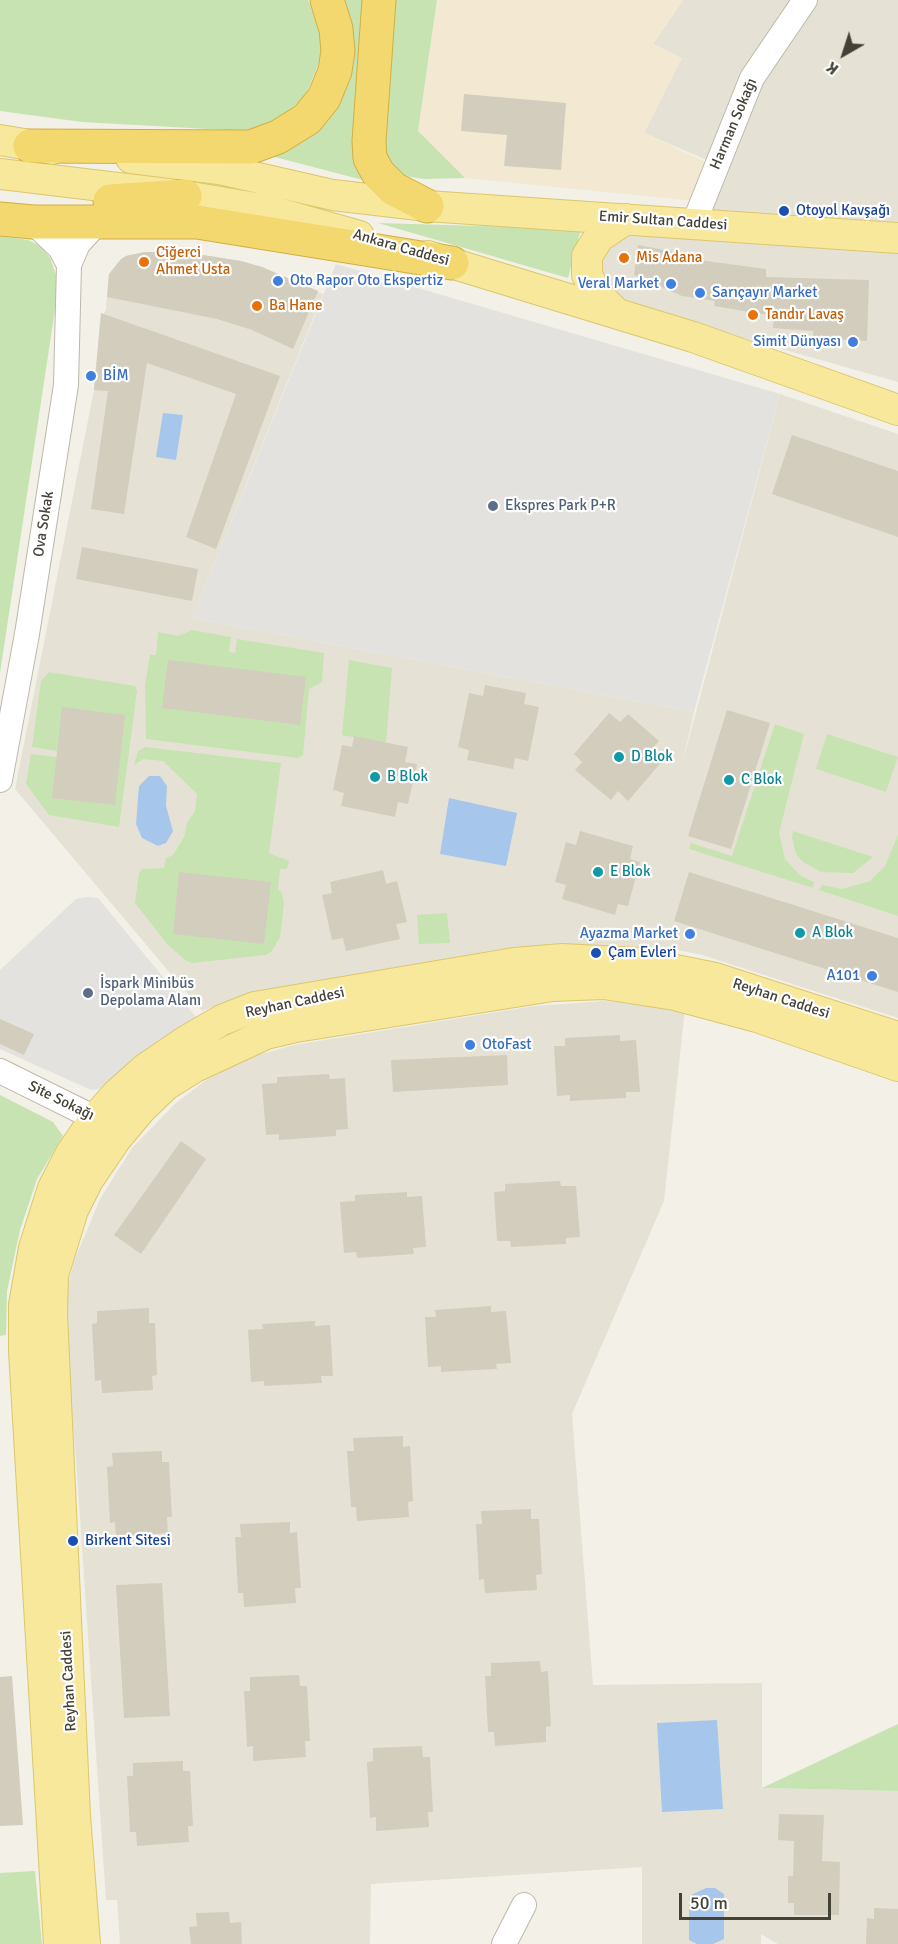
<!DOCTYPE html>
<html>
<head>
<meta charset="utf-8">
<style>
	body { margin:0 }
	#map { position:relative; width:898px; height:1944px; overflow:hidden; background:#f2f0e7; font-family:Signika,sans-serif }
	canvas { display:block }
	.north { position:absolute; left:814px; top:24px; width:60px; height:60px; -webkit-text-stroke:4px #fff; paint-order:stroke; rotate:219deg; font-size:16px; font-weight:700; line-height:24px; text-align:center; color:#444136 }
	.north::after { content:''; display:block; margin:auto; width:21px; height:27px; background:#444136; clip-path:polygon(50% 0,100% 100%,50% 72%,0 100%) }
	.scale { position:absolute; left:679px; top:1893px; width:152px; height:27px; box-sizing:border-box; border:3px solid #444136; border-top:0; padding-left:8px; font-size:18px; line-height:21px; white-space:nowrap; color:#444136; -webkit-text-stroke:4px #fff; paint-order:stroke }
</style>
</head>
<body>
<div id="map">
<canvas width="898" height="1944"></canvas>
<div class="north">K</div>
<div class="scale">50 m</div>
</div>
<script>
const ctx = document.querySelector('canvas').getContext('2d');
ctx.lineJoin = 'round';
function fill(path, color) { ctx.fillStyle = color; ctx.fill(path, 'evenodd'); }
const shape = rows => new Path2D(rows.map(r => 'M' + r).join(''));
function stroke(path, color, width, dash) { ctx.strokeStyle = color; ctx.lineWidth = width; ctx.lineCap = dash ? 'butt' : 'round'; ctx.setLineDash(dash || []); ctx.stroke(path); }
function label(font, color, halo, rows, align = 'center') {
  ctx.font = font + ' Signika,sans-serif'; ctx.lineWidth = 4.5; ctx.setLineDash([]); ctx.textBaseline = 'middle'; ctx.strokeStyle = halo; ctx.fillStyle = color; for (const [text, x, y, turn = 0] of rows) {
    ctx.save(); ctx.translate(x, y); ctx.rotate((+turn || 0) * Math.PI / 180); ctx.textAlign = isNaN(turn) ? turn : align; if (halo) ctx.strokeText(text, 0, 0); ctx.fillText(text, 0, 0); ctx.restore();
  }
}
fill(shape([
	[683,0,898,0,898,382,617,302,599,271,607,245,630,223,691,223,716,164,644,133,681,58,653,44],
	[144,252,184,252,241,261,262,267,323,294,192,618,694,712,682,765,780,394,898,434,898,1018,702,955,668,948,500,949,294,986,227,1001,202,1011,15,789,94,390,100,321,106,309,109,274,126,256],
	[605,1001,685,1009,664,1201,572,1414,593,1685,762,1683,762,1788,898,1791,898,1944,778,1944,761,1934,761,1944,642,1944,642,1867,371,1884,370,1944,120,1944,117,1900,106,1900,76,1459,65,1346,68,1284,75,1259,100,1199,132,1148,176,1103,209,1078,247,1058,294,1045,534,1006]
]), '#e5e2d5');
fill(shape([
	[437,0,683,0,653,44,682,58,644,133,714,166,705,202,465,178,418,131]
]), '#f3e9d3');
fill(shape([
	[0,0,308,0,322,38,322,55,305,97,275,123,244,131,82,122,0,111],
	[343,0,367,0,355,161,363,180,271,156,333,113,344,94,348,74],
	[390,0,437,0,418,131,465,178,424,179,397,175,385,163,382,138],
	[378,223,581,229,568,278],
	[0,236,28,240,41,246,50,258,59,283,0,673],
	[192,630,231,637,229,652,235,653,237,639,324,653,322,682,309,689,303,755,298,758,146,739,145,685,150,655,156,655,158,632,178,636],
	[349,660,392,668,386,743,342,735],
	[49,672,135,686,137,691,119,827,49,815,26,784,31,754,57,757,57,751,32,747,41,681],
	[775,724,804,734,779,833,785,859,801,876,814,882,813,888,689,849,691,843,732,856],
	[827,734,898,757,886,792,816,769],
	[145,747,281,763,269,853,289,861,287,869,280,869,278,889,282,893,284,904,280,937,272,951,266,955,192,963,185,960,167,944,135,903,139,873,142,869,164,868,166,858,173,855,184,837,187,823,195,811,197,794,163,761,143,759,134,765,138,751],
	[793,831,873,857,853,873,821,872,803,862,796,854,792,838],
	[898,835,898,916,819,890,822,885,842,889,870,881,885,866],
	[447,913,450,943,419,944,417,915],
	[0,1095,53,1122,63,1136,37,1179,20,1230,7,1291,6,1335,0,1336],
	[898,1724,898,1791,762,1788],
	[35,1871,42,1944,0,1944,0,1873]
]), '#c7e3b2');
fill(shape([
	[336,264,780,394,694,712,192,618],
	[87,897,98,898,196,1017,134,1059,99,1089,91,1090,0,1049,0,970,76,899]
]), '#e3e2de');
fill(shape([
	[163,413,183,415,176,460,156,457],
	[149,776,160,776,167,786,166,806,173,831,166,843,158,846,142,838,136,824,139,786],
	[449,798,517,813,506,866,440,854],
	[717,1720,723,1809,662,1812,657,1723],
	[706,1888,715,1888,724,1894,724,1939,713,1944,697,1944,689,1940,689,1896]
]), '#a7c6eb');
fill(shape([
	[464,94,566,103,561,170,504,166,507,135,461,131],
	[638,245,685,254,684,258,766,269,766,277,869,280,867,341,813,338,813,331,773,328,774,316,714,306,715,301,682,296,634,275],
	[144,252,184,252,241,261,262,267,318,291,293,349,252,330,217,319,107,297,109,274,121,259,126,256],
	[101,313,280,376,216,549,186,537,236,394,147,363,124,514,91,509,108,391,94,390],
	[792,435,898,471,898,537,772,494],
	[82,547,198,569,192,601,76,579],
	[168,660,306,677,300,725,162,708],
	[485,685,526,693,524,704,539,707,528,761,515,758,513,769,467,760,469,750,458,747,469,693,483,696],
	[62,707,125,715,115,805,52,798],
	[727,710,770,723,731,849,688,836],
	[609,713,620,722,628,714,659,741,652,749,664,759,628,801,618,791,611,800,575,770,582,762,574,754],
	[354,736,408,747,405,762,417,764,408,804,398,802,395,817,341,806,344,793,333,790,342,745,352,747],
	[580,831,633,846,630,859,640,862,628,906,618,904,615,915,562,899,566,885,555,882,566,842,576,845],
	[383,870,386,884,397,881,407,922,396,924,400,939,346,951,343,938,332,940,322,895,332,893,330,882],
	[179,872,271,882,264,944,173,934],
	[689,872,898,938,898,992,674,921],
	[0,1019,34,1034,24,1055,0,1044],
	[620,1035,620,1041,636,1040,640,1092,626,1092,626,1098,570,1101,570,1095,557,1096,554,1046,565,1046,565,1038],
	[507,1055,508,1085,393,1092,391,1060],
	[329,1074,330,1079,345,1078,348,1129,336,1130,336,1136,279,1140,279,1134,266,1135,262,1084,277,1083,277,1077],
	[181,1141,206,1159,141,1254,114,1235],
	[560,1181,561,1186,576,1186,580,1237,566,1238,566,1244,511,1247,510,1241,497,1241,494,1192,505,1191,505,1184],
	[407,1192,407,1197,422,1196,426,1247,413,1248,414,1254,357,1258,356,1252,344,1253,340,1202,355,1201,355,1195],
	[491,1306,491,1312,506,1311,511,1363,496,1364,497,1369,441,1372,441,1366,428,1367,425,1317,436,1317,435,1310],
	[149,1308,149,1323,155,1323,157,1375,152,1376,153,1390,102,1393,101,1380,95,1381,92,1324,97,1323,97,1311],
	[315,1321,315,1326,330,1325,333,1376,321,1376,322,1383,264,1386,264,1381,251,1382,248,1330,263,1329,262,1324],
	[403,1436,403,1447,410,1446,413,1501,408,1502,409,1517,357,1521,356,1507,351,1507,347,1451,354,1451,353,1438],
	[162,1451,162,1462,169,1462,172,1517,167,1517,168,1533,116,1537,115,1522,110,1523,107,1467,113,1466,112,1453],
	[531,1509,531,1519,539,1519,542,1574,536,1575,537,1590,485,1593,484,1579,479,1580,476,1524,482,1524,481,1511],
	[290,1522,290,1533,297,1532,301,1588,295,1588,296,1603,244,1607,243,1593,238,1593,235,1537,241,1537,240,1524],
	[162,1583,170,1716,124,1718,116,1585],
	[540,1661,541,1672,548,1671,551,1726,546,1727,546,1742,495,1746,494,1732,488,1732,485,1676,491,1676,491,1663],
	[299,1675,300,1686,307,1686,310,1741,305,1741,306,1757,253,1761,253,1746,247,1747,244,1691,250,1691,250,1677],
	[12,1676,23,1825,0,1826,0,1677],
	[422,1746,423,1757,430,1757,433,1812,428,1812,429,1827,376,1831,376,1817,370,1818,367,1762,373,1761,373,1748],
	[183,1761,183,1771,190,1771,193,1826,188,1826,189,1842,137,1846,136,1832,130,1832,127,1776,133,1776,133,1763],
	[779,1814,824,1815,822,1861,840,1862,839,1915,794,1915,794,1903,788,1903,788,1876,793,1876,794,1841,778,1840],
	[874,1908,898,1909,898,1944,866,1944,867,1918,874,1919],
	[229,1912,230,1923,241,1922,242,1944,191,1944,189,1927,197,1926,196,1913]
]), '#d3cdbd');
const minor = shape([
	[33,222,60,248,69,265],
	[694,223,752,78,805,0],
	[0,780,27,634,66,385,69,265,78,244,99,221],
	[0,1071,111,1126],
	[504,1944,524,1905]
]);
const major = shape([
	[0,140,53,149],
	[131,158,219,169,333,195,427,206,898,238],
	[0,174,185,196,267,210,359,236],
	[428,256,693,337,898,410],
	[615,312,597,294,587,275,587,256,599,237,626,219],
	[59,1944,24,1351,24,1305,34,1248,53,1188,70,1155,93,1121,116,1095,145,1069,186,1041,222,1020,255,1007,514,963,562,959,641,963,715,978,898,1037],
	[85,1944,75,1816,52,1314,53,1275,73,1210,88,1180,116,1139,141,1109,166,1085,195,1067,266,1034,296,1027,552,986,604,984,675,995,757,1017,898,1066]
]);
const highway = shape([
	[379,0,369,141,370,158,378,173,394,189,427,206],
	[30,146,251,147,278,137,307,119,324,98,335,71,338,51,336,29,327,0],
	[110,201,185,196],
	[0,219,33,222,197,222,452,263]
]);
stroke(minor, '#bdb8aa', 26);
stroke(major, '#dbc76c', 32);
stroke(highway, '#d2ae41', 35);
stroke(minor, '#fff', 24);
stroke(major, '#f7e89b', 30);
stroke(highway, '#f3d870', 33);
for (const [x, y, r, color] of [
	[784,211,6,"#1a4fb4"],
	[624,258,6,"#e8710a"],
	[144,262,6,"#e8710a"],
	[278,281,6,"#3f7fe0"],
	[671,284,6,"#3f7fe0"],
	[700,293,6,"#3f7fe0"],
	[257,306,6,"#e8710a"],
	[753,315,6,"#e8710a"],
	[853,342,6,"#3f7fe0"],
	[91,376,6,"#3f7fe0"],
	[493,506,6,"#5c6f8a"],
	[619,757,6,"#0f9aa8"],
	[375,777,6,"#0f9aa8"],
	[729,780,6,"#0f9aa8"],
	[598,872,6,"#0f9aa8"],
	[800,933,6,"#0f9aa8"],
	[690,934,6,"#3f7fe0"],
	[596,953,6,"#1a4fb4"],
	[872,976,6,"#3f7fe0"],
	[88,993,6,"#5c6f8a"],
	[470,1045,6,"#3f7fe0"],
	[73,1541,6,"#1a4fb4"]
]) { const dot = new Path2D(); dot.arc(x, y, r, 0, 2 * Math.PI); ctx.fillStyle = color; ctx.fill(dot); stroke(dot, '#fff', 2); }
label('15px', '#444136', '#fff', [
	["Harman Sokağı",734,124,-67],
	["Emir Sultan Caddesi",663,221,4],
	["Ankara Caddesi",401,248,16],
	["Ova Sokak",44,524,-81],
	["Reyhan Caddesi",781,999,18],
	["Reyhan Caddesi",295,1003,-12],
	["Site Sokağı",61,1101,26],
	["Reyhan Caddesi",69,1681,-93]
]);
label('15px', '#164399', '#fff', [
	["Otoyol Kavşağı",796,211],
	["Çam Evleri",608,953],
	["Birkent Sitesi",85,1541]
], 'left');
label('15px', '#c56008', '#fff', [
	["Ciğerci",156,253],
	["Ahmet Usta",156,270],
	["Mis Adana",636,258],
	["Ba Hane",269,306],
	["Tandır Lavaş",765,315]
], 'left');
label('15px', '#366cbe', '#fff', [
	["Oto Rapor Oto Ekspertiz",290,281],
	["Veral Market",659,284,"right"],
	["Sarıçayır Market",712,293],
	["Simit Dünyası",841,342,"right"],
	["BİM",103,376],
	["Ayazma Market",678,934,"right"],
	["A101",860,976,"right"],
	["OtoFast",482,1045]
], 'left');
label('15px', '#4e5e75', '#fff', [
	["Ekspres Park P+R",505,506],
	["İspark Minibüs",100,984],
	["Depolama Alanı",100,1001]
], 'left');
label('15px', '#0d838f', '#fff', [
	["D Blok",631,757],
	["B Blok",387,777],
	["C Blok",741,780],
	["E Blok",610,872],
	["A Blok",812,933]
], 'left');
</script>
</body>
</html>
